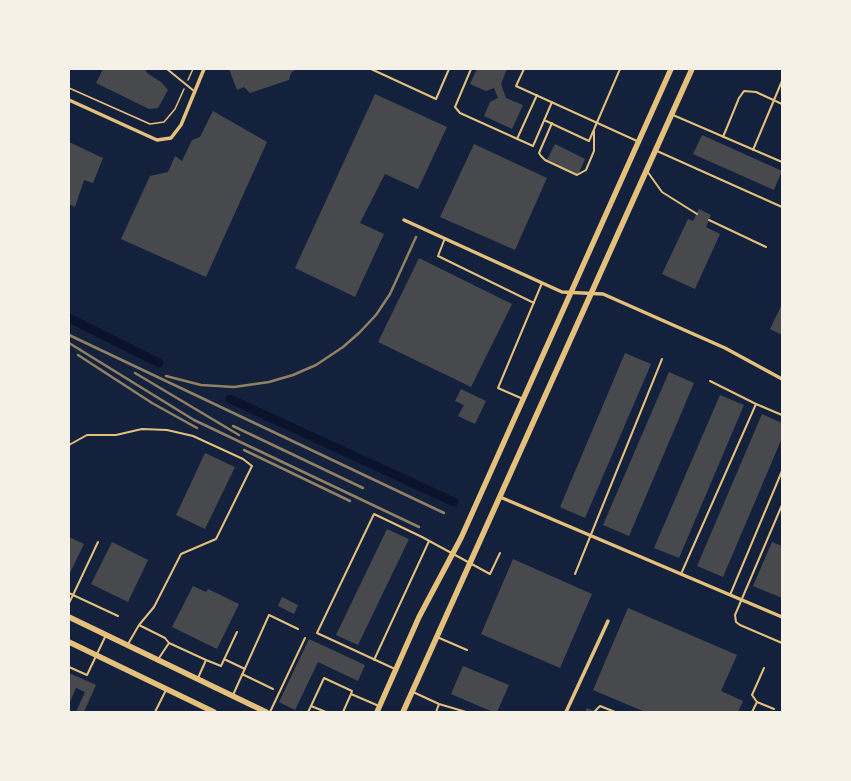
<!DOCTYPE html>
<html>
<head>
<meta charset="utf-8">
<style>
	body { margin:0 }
	#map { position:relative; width:851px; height:781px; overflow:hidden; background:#14213d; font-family:"Alegreya Sans",sans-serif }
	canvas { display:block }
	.frame { position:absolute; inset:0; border:70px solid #f6f1e7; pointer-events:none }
</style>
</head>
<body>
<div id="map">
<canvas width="851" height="781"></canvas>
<div class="frame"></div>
</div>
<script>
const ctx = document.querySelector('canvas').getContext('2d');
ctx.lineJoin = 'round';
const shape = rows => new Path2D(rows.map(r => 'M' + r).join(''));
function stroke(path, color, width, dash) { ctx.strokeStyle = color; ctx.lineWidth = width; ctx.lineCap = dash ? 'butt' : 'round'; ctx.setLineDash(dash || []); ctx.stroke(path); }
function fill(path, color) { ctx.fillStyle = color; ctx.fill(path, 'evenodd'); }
stroke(shape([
	[69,318,159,363],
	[230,399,454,502]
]), '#0b132b', 9);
fill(shape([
	[103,69,145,69,147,73,161,82,168,90,158,108,149,109,96,83],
	[229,69,296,69,291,73,289,80,250,93,244,87,237,90],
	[477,69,507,69,501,84,506,98,523,105,512,129,484,116,490,102,498,98,494,88,486,91,470,84],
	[375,94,447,127,418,189,385,174,360,223,384,234,355,297,295,268],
	[213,111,267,142,206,277,121,239,150,176,168,172,175,156,182,161,192,140,200,137],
	[702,135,782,171,774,190,693,154],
	[69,142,103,158,93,183,84,180,75,207,69,204],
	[474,144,547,178,515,250,440,217],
	[555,144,585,159,578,175,547,160],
	[699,209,711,215,706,227,720,234,695,289,662,274,688,219,693,221],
	[419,258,512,304,471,387,378,342],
	[782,304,782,335,770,329],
	[625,353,651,364,585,518,560,507],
	[669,372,694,383,629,536,603,525],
	[461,389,486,401,475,424,458,416,464,405,455,401],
	[720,395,744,405,679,558,654,548],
	[762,414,782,423,782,438,723,577,697,566],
	[205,453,235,467,205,529,176,515],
	[387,529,409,539,358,645,336,635],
	[69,537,84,544,69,575],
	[112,542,148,560,128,602,91,584],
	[772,542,782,546,782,598,753,586],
	[513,559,592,594,560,668,481,634],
	[193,586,206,592,208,589,239,604,217,649,172,627],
	[282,597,298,605,294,614,278,606],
	[628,608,737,655,721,691,743,701,738,712,645,712,593,690],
	[309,639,365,665,358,681,318,662,295,710,279,702],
	[463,666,509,685,497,712,493,712,451,694],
	[69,673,96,685,84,712,76,712,85,692,76,688,69,704],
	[587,708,596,712,585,712]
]), '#48494c');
stroke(shape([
	[188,80,193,69],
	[69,88,150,124,164,122,175,109,184,89]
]), '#e5c07b', 1.5);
stroke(shape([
	[167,69,194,91],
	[371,69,436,99,449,69],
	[471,69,455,107,460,113,533,146,552,102],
	[524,69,516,86,637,141],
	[673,115,782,162],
	[544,120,589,141,620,69],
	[552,123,539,153,541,156,545,160,577,175,586,170,594,151,594,131],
	[723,137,739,98,744,91,756,92,782,104],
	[517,139,537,95],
	[753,150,782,81],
	[657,151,782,207],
	[647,171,662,192,697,214],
	[709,220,766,247],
	[445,238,438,256,534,303],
	[710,381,756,404],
	[523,399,498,388,542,283],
	[69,445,87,435,116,435,142,429,167,430,193,436,243,459,252,466,216,539,181,554,154,607,139,625,128,644],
	[782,505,735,615,736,622,740,625,782,643],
	[575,574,662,359],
	[681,574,756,404,782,415],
	[69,593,73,595,98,542],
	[730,595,782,471],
	[69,603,73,595,118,616],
	[139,625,165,638,169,643],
	[437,637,467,650],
	[159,658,169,643,206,660],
	[224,659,245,669],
	[374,660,429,541],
	[69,667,87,675,106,635],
	[395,669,317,633,374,514,422,537,490,574,500,553],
	[242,674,273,689],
	[198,678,206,660,221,666,237,632],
	[413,692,439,704,466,712],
	[233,695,269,615,298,629],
	[757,702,774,709],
	[311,706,324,678,352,691,351,694],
	[155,712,166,690],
	[270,712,305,638],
	[308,712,311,706,326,712],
	[343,712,351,694,379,706],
	[436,712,439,704],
	[594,712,600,706,615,712],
	[752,712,757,702,752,695,764,668]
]), '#e5c07b', 2);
stroke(shape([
	[69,100,157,140,171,138,181,125,204,69],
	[404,220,562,292,603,294,725,348,782,379],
	[500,497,782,617],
	[566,712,608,621]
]), '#e5c07b', 3.5);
stroke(shape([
	[69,617,266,712],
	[69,642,214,712],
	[377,712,419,617,461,538,671,69],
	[403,712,692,69]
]), '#e5c07b', 5.5);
stroke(shape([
	[69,335,444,513],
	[69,343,194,420,419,527],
	[78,355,152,403,197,428],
	[135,373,239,435],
	[166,376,201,385,234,387,269,382,293,375,316,365,343,347,359,333,376,315,390,294,416,237],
	[233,426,363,488],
	[244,450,350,501]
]), '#918062', 2.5);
</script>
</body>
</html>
